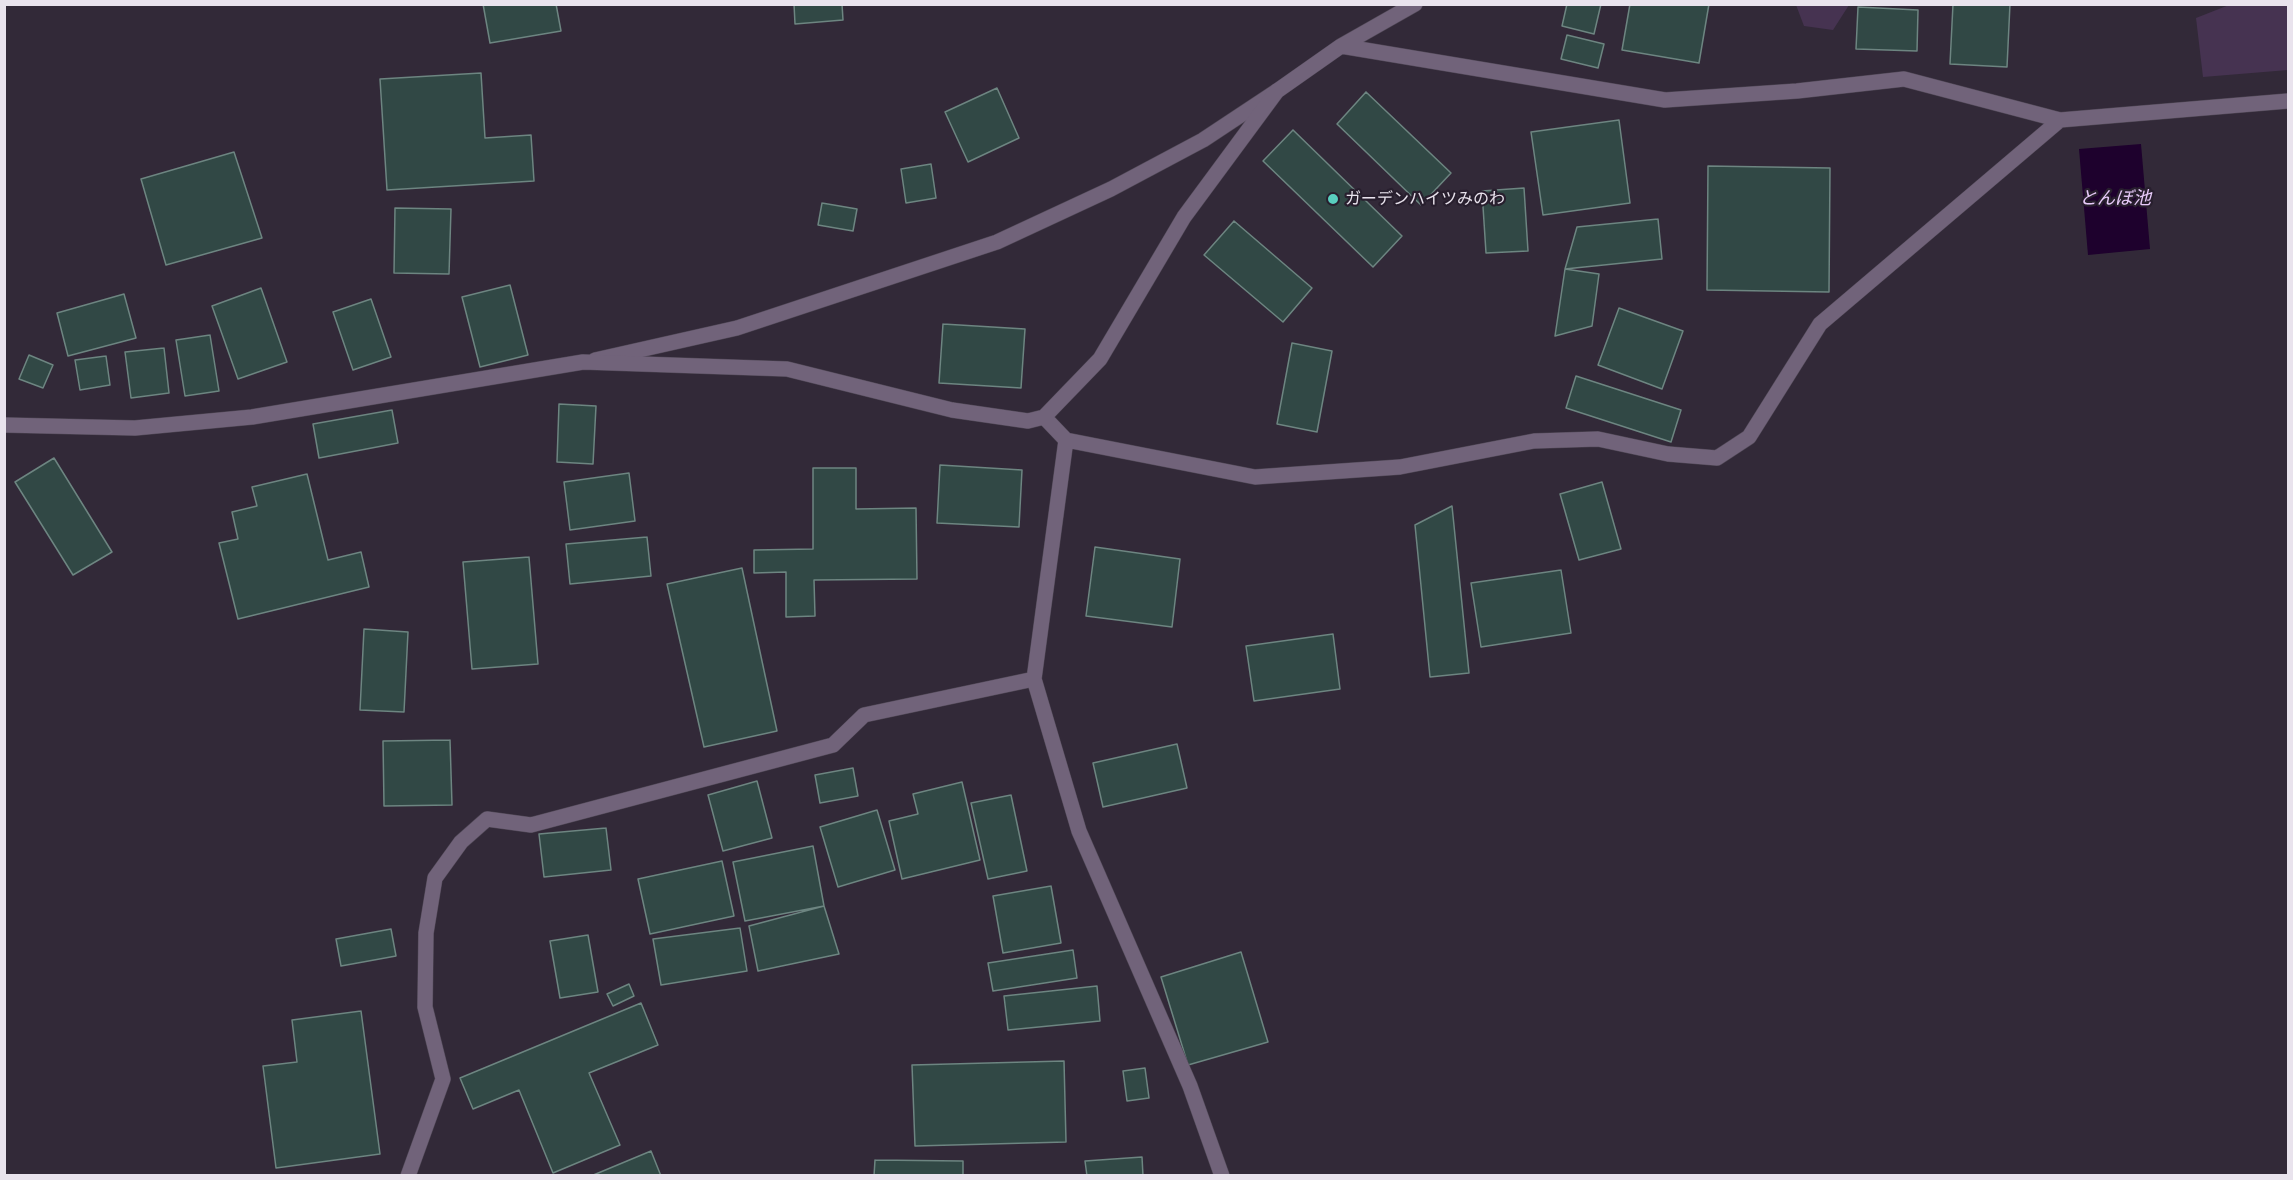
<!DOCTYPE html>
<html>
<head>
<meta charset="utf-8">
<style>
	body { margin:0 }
	#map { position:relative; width:2293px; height:1180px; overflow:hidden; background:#322938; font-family:"PT Sans Narrow",sans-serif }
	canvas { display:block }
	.frame { position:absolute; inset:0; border:6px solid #e9e3ed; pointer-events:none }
</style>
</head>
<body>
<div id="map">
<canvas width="2293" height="1180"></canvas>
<div class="frame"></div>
</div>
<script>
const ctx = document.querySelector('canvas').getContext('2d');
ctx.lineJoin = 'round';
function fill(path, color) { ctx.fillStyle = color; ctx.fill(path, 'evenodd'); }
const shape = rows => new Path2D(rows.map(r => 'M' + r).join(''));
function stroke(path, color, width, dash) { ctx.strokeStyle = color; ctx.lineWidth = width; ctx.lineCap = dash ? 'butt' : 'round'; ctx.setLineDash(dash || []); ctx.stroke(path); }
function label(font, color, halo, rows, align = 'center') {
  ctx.font = font + ' "PT Sans Narrow","Noto Sans JP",sans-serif'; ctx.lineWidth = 4.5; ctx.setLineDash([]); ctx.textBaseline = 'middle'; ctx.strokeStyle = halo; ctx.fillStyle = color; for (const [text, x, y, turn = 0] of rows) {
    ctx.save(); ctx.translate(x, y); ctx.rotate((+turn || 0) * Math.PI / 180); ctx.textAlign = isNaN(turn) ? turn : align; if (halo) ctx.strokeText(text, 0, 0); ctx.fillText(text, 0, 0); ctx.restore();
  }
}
fill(shape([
	[1796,5,1849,5,1833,30,1804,26],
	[2229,5,2288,5,2288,70,2203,77,2196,18]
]), '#463351');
fill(shape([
	[2141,144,2150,249,2088,255,2079,149]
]), '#1e012d');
const building = shape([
	[483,4,556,4,561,31,490,43,483,4],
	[794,4,842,4,843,20,795,24,794,4],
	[1567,4,1601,4,1594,34,1562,26,1567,4],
	[1630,4,1709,4,1699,63,1622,50,1630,4],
	[1953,4,2010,4,2007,67,1950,64,1953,4],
	[1858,7,1918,10,1917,51,1856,49,1858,7],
	[1567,35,1604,44,1598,68,1561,59,1567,35],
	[481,73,485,138,531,135,534,181,387,190,380,79,481,73],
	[997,88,1019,138,968,162,945,112,997,88],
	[1366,92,1451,173,1421,205,1337,124,1366,92],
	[1619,120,1630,203,1543,215,1531,132,1619,120],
	[1293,130,1402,236,1373,267,1263,161,1293,130],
	[234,152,262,238,166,265,141,179,234,152],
	[931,164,936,198,906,203,901,169,931,164],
	[1708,166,1830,168,1829,292,1707,290,1708,166],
	[1524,188,1528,251,1486,253,1482,191,1524,188],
	[822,203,857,209,853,231,818,225,822,203],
	[395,208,451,209,449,274,394,273,395,208],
	[1658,219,1662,259,1565,269,1577,227,1658,219],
	[1234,221,1312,288,1283,322,1204,255,1234,221],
	[1565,269,1599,274,1592,326,1555,336,1565,269],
	[510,285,528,355,480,367,462,297,510,285],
	[261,288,287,362,238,379,212,306,261,288],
	[124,294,136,338,68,356,57,313,124,294],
	[371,299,391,357,353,370,333,312,371,299],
	[1619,308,1683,331,1662,389,1598,365,1619,308],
	[943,324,1025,329,1021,388,939,383,943,324],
	[210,335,219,391,185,396,176,340,210,335],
	[1292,343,1332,351,1317,432,1277,424,1292,343],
	[164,348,169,393,131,398,125,352,164,348],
	[29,355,53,365,43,388,19,379,29,355],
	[106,356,110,385,80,390,75,360,106,356],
	[1576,376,1681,410,1671,442,1566,408,1576,376],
	[559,404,596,406,593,464,557,462,559,404],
	[392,410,398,443,319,458,313,424,392,410],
	[54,458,112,552,73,575,15,482,54,458],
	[940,465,1022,470,1019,527,937,523,940,465],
	[813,468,856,468,856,509,916,508,917,579,814,580,815,616,786,617,786,572,754,573,754,550,813,549,813,468],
	[629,473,635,521,570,530,564,482,629,473],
	[307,474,328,560,361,552,369,587,238,619,219,543,238,539,232,512,257,506,252,487,307,474],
	[1602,482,1621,549,1579,560,1560,494,1602,482],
	[1452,506,1469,673,1430,677,1415,525,1452,506],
	[647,537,651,576,570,584,566,544,647,537],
	[1095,547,1180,559,1172,627,1086,616,1095,547],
	[529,557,538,664,472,669,463,562,529,557],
	[742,568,777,731,704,747,667,584,742,568],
	[1561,570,1571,633,1481,647,1471,583,1561,570],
	[364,629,408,632,404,712,360,710,364,629],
	[1333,634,1340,689,1254,701,1246,646,1333,634],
	[450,740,452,805,384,806,383,741,450,740],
	[1177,744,1187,788,1103,807,1093,763,1177,744],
	[853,768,858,796,820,803,815,775,853,768],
	[757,781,772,838,723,851,708,795,757,781],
	[962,782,980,860,902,879,889,821,918,814,913,794,962,782],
	[1011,795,1027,871,988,879,971,803,1011,795],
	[877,810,895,870,838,887,820,827,877,810],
	[606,828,611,870,544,877,539,834,606,828],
	[813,846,824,906,745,921,733,862,813,846],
	[722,861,734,916,650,934,638,879,722,861],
	[1051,886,1061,943,1003,953,993,896,1051,886],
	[824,906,839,954,758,971,749,926,824,906],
	[740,928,747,971,661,985,653,939,740,928],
	[391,929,396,956,341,966,336,939,391,929],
	[588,935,598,992,560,998,550,941,588,935],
	[1073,950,1077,978,993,991,988,963,1073,950],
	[1241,952,1268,1042,1188,1065,1161,977,1241,952],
	[629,984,634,996,613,1006,607,994,629,984],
	[1097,986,1100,1021,1008,1030,1004,996,1097,986],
	[641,1003,658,1045,589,1073,620,1145,553,1173,519,1090,473,1109,460,1078,641,1003],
	[361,1011,380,1154,276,1168,263,1066,297,1062,292,1020,361,1011],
	[1064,1061,1066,1142,915,1146,912,1065,1064,1061],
	[1145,1068,1149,1098,1127,1101,1123,1071,1145,1068],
	[651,1151,661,1176,591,1176,651,1151],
	[1142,1157,1143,1176,1087,1176,1085,1161,1142,1157],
	[875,1160,963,1161,963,1176,874,1176,875,1160]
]);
fill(building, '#314845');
stroke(building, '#6d8581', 1.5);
const service = shape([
	[595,360,737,328,997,242,1111,189,1203,140,1277,91]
]);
const minor = shape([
	[1341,46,1665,100,1797,91,1904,79,2060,120,2288,101],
	[1044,417,1066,440,1255,477,1400,467,1534,441,1598,439,1668,454,1717,458,1749,437,1820,324,2060,120],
	[4,425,135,428,252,417,583,362,787,369,952,410,1028,421,1044,417,1100,359,1184,217,1277,91,1341,46,1415,4],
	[1066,440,1034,679,1079,831,1190,1086,1222,1176],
	[408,1176,443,1079,425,1007,426,933,435,878,461,842,487,819,531,825,833,745,864,715,1034,679]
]);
stroke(service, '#4f4755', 16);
stroke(minor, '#4f4755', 16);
stroke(service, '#71637a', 15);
stroke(minor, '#71637a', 15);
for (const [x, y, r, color] of [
	[1333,199,6,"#59cebe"]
]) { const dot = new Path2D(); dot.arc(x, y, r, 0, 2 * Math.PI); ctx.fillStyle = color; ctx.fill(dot); stroke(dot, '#281f2e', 2); }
label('16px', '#e9e3ed', '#281f2e', [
	["ガーデンハイツみのわ",1345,199]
], 'left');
label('italic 18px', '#e7caf9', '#281f2e', [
	["とんぼ池",2115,199]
]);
</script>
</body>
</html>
